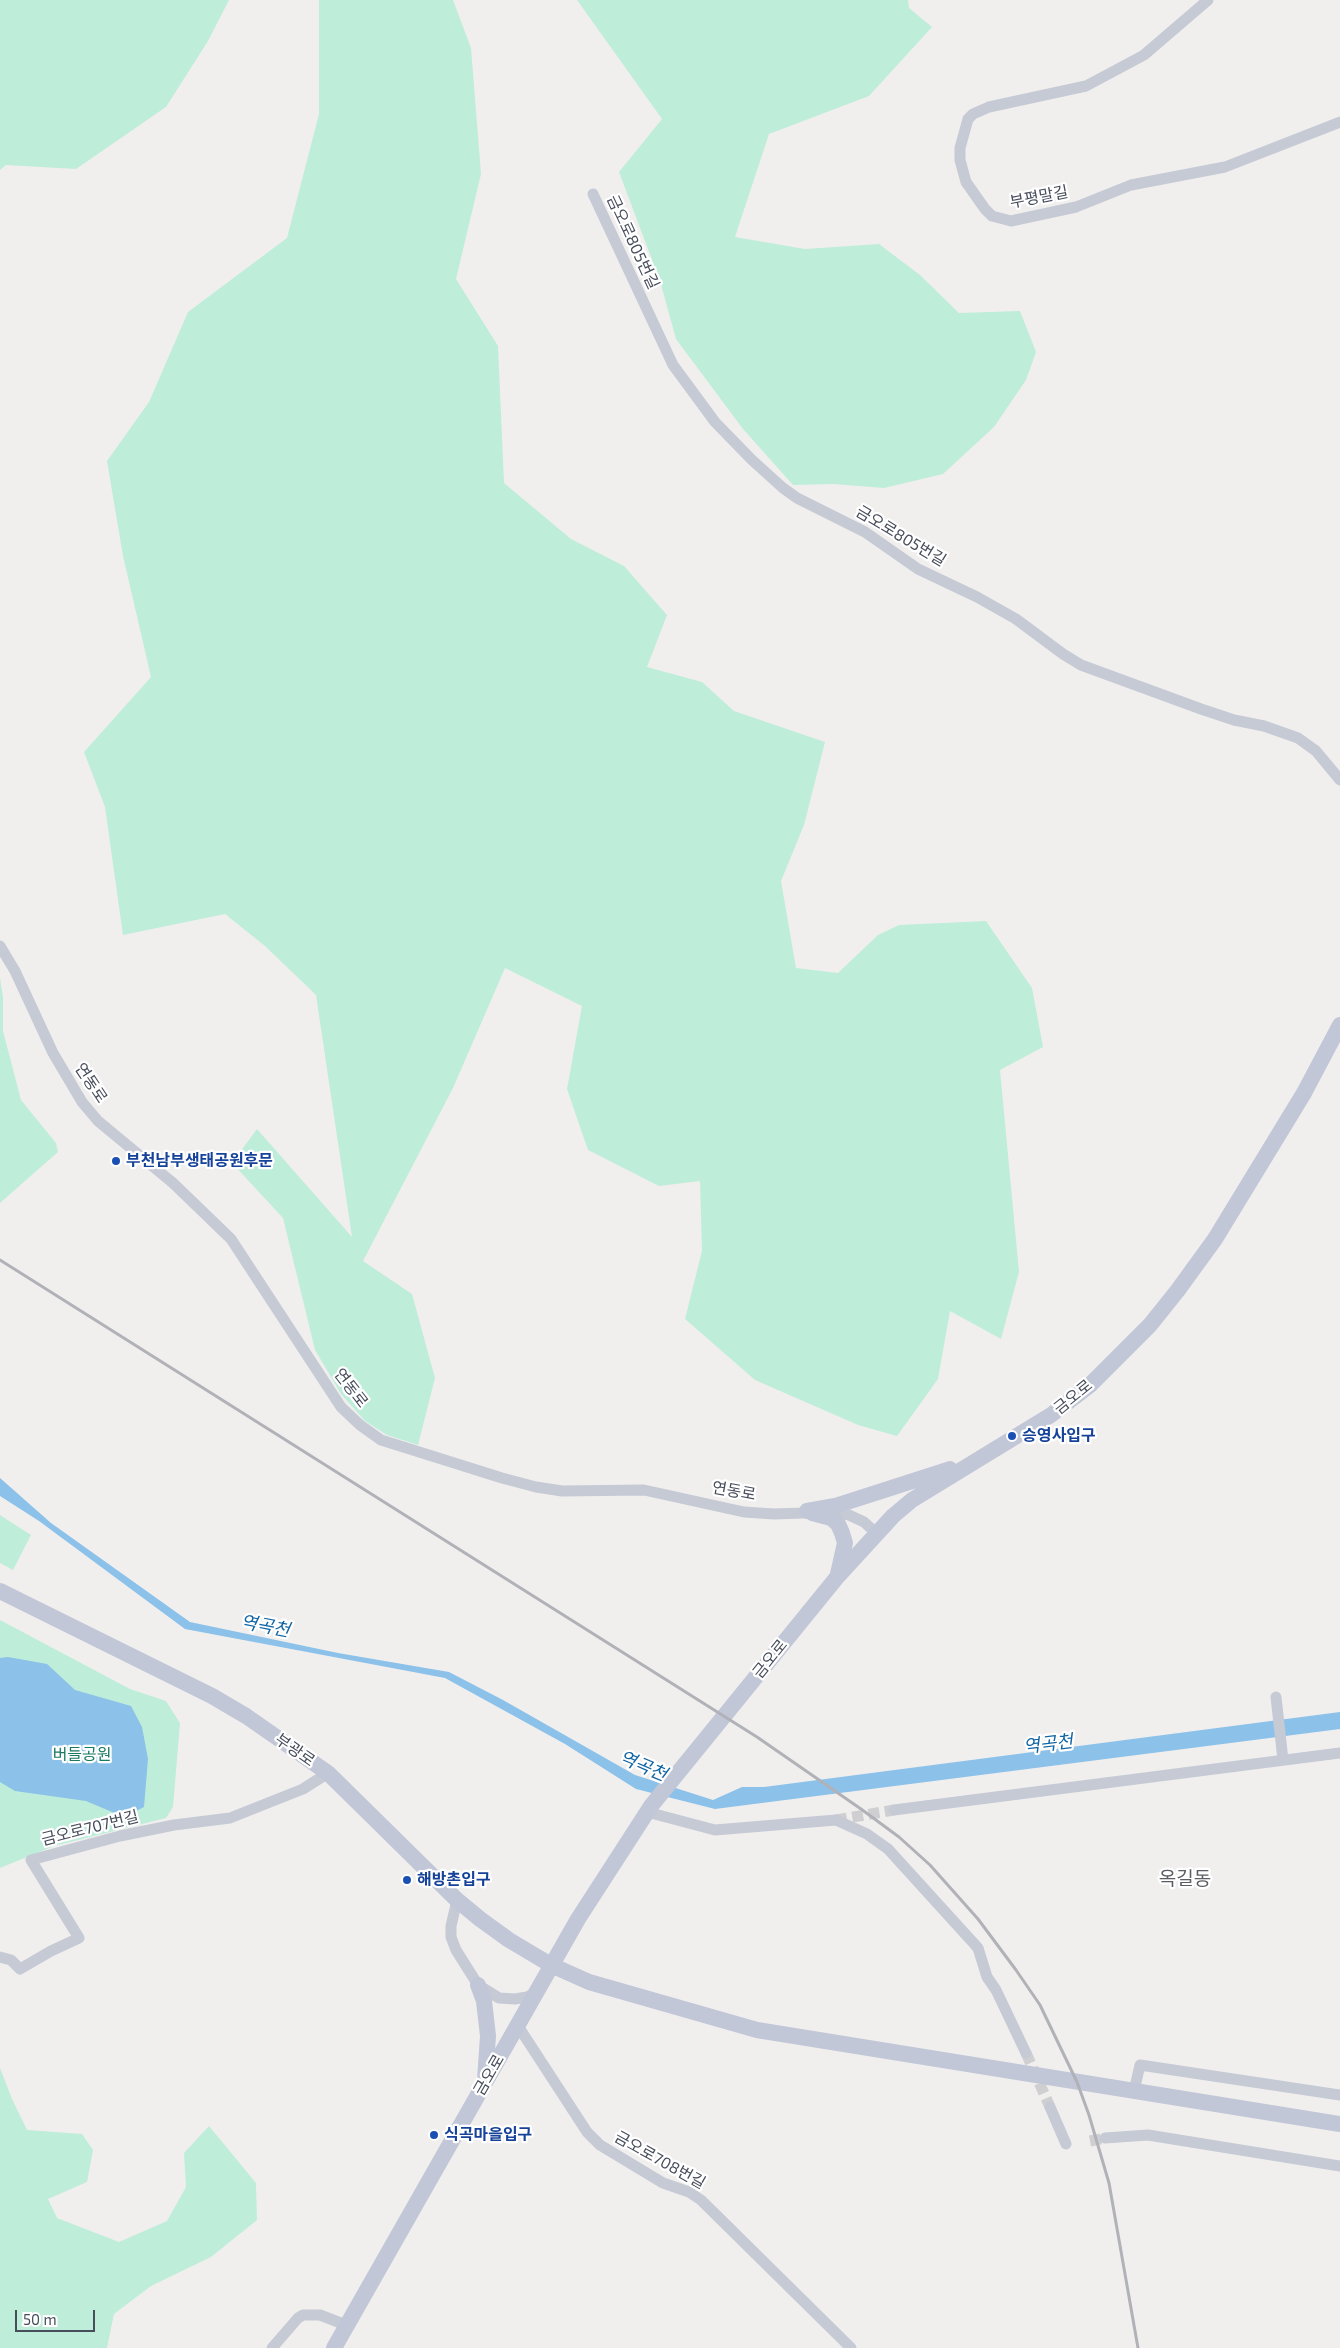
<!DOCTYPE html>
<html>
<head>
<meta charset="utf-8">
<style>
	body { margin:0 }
	#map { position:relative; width:1340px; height:2348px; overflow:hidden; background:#f1efee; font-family:"Exo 2",sans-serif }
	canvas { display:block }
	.scale { position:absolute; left:15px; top:2310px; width:80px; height:22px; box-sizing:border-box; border:2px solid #474d5b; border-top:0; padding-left:6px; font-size:15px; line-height:18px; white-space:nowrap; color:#474d5b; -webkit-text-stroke:4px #fff; paint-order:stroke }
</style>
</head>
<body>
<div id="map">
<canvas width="1340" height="2348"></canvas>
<div class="scale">50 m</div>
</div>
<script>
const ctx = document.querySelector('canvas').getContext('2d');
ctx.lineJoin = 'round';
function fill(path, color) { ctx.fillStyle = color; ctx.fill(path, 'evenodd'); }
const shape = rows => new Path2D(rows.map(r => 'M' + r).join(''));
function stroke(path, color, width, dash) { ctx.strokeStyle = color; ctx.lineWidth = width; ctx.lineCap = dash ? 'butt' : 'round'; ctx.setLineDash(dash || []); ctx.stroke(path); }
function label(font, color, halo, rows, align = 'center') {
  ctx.font = font + ' "Exo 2","Noto Sans KR",sans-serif'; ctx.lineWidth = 4.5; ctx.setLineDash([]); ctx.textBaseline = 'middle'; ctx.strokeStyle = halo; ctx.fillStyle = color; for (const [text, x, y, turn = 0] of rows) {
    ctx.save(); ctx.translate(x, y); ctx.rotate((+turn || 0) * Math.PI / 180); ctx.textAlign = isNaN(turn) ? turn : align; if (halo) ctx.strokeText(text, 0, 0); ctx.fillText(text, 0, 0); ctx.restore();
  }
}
fill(shape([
	[0,0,229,0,208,41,166,107,76,169,6,165,0,170],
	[319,0,453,0,471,48,481,174,456,279,498,346,504,483,571,539,624,566,667,615,647,667,702,682,734,711,825,742,804,825,781,881,796,968,838,973,878,935,899,925,986,921,1032,988,1043,1047,1000,1070,1019,1272,1001,1339,950,1311,938,1379,897,1436,858,1425,755,1380,685,1319,702,1251,700,1181,659,1186,588,1150,567,1089,582,1006,505,968,453,1088,363,1261,412,1294,435,1378,418,1445,387,1435,365,1421,341,1394,315,1350,283,1218,232,1163,257,1129,352,1237,316,995,265,946,225,914,123,935,105,807,84,752,151,677,123,556,107,461,149,402,188,312,287,238,319,114],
	[577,0,908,0,909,8,932,27,869,96,769,134,735,237,805,249,879,244,920,275,959,313,1020,311,1036,352,1026,380,994,427,943,474,884,488,833,484,793,485,743,429,676,339,660,281,619,172,662,119],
	[0,978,3,997,3,1031,21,1100,56,1143,58,1152,0,1203],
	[0,1515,31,1535,13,1570,0,1563],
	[0,1620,130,1689,166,1701,180,1723,173,1807,166,1818,54,1846,0,1868],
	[0,2068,12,2099,27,2130,82,2134,93,2150,87,2182,48,2199,57,2218,119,2242,167,2221,186,2187,184,2153,209,2126,256,2183,257,2220,211,2257,151,2286,114,2314,107,2348,0,2348]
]), '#beedda');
fill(shape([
	[0,1478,51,1523,190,1622,338,1653,449,1672,503,1700,635,1775,713,1800,742,1787,764,1787,1340,1712,1340,1729,715,1809,636,1789,565,1744,445,1678,185,1629,39,1521,0,1496],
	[8,1657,47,1664,75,1690,131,1706,142,1727,148,1759,144,1807,124,1817,86,1801,15,1791,0,1782,0,1658]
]), '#8cc1e9');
stroke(shape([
	[836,1820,894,1810],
	[1026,2053,1050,2107],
	[1090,2141,1105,2138]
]), '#cfcfd1', 11, [11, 5.5]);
stroke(shape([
	[1208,0,1144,55,1086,86,989,107,973,114,968,119,960,148,960,160,966,182,985,209,992,216,1011,221,1076,207,1131,185,1225,167,1340,122],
	[593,194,673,365,715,422,752,460,783,488,797,498,865,532,918,569,977,597,1016,619,1063,654,1081,665,1201,709,1234,720,1264,726,1298,738,1316,751,1340,780],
	[0,946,15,971,53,1053,82,1102,98,1121,173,1183,231,1239,341,1407,360,1425,381,1440,502,1478,536,1487,562,1491,644,1490,744,1512,774,1514,833,1512,849,1515,864,1522,876,1533],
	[1276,1697,1283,1760],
	[894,1810,1340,1753],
	[647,1812,715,1830,836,1820,867,1834,888,1849,978,1948,987,1977,996,1990,1026,2053],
	[457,1900,451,1926,451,1937,456,1950,478,1985,499,1998,515,1999,527,1997,538,1991],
	[0,1957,11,1960,20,1969,51,1951,79,1938,31,1860,120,1836,174,1825,230,1818,303,1789,328,1773],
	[518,2026,587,2132,600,2145,663,2183,689,2192,701,2200,851,2348],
	[1134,2091,1140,2065,1340,2095],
	[1050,2107,1066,2144],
	[1105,2138,1148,2135,1340,2166],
	[272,2348,298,2318,303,2315,320,2315,346,2325]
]), '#c5cad5', 11);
stroke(shape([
	[807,1511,835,1506,950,1469],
	[812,1513,831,1518,838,1524,842,1533,845,1543,838,1574],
	[0,1591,212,1696,246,1716,328,1773,457,1900,480,1919,509,1940,551,1965,589,1982,757,2030,1340,2124],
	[478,1985,484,2001,488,2036,485,2079],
	[334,2348,578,1919,651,1806,838,1576,893,1516,912,1500,1051,1415,1089,1386,1150,1325,1178,1290,1215,1239,1304,1093,1340,1025]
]), '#c1c7d7', 16);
stroke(shape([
	[0,1260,757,1737,861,1809,899,1837,930,1865,978,1919,1016,1970,1040,2005,1077,2082,1089,2115,1109,2183,1138,2348]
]), '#b1b2b8', 3);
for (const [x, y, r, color] of [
	[116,1161,5,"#1a4fb4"],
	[1012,1436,5,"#1a4fb4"],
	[407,1880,5,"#1a4fb4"],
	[434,2135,5,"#1a4fb4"]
]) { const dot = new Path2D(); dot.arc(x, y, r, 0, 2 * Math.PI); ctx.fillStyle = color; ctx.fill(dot); stroke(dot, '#fff', 2); }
label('16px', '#474d5b', '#fff', [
	["부평말길",1039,197,-11],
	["금오로805번길",633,242,65],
	["금오로805번길",901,536,31],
	["연동로",91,1083,56],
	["연동로",351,1388,52],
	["금오로",1073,1397,-39],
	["연동로",734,1491,10],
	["금오로",770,1659,-51],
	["부광로",295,1750,35],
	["금오로707번길",90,1828,-14],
	["금오로",489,2075,-60],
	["금오로708번길",660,2160,29]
]);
label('bold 16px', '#164399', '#fff', [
	["부천남부생태공원후문",126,1161],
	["승영사입구",1022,1436],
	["해방촌입구",417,1880],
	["식곡마을입구",444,2135]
], 'left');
label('16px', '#1a7a5f', '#fff', [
	["버들공원",82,1755]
]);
label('italic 18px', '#1165a4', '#fff', [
	["역곡천",265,1626,11],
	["역곡천",1048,1744,-7],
	["역곡천",643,1766,23]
]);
label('19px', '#5b5d63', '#fff', [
	["옥길동",1185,1879]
]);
</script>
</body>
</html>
